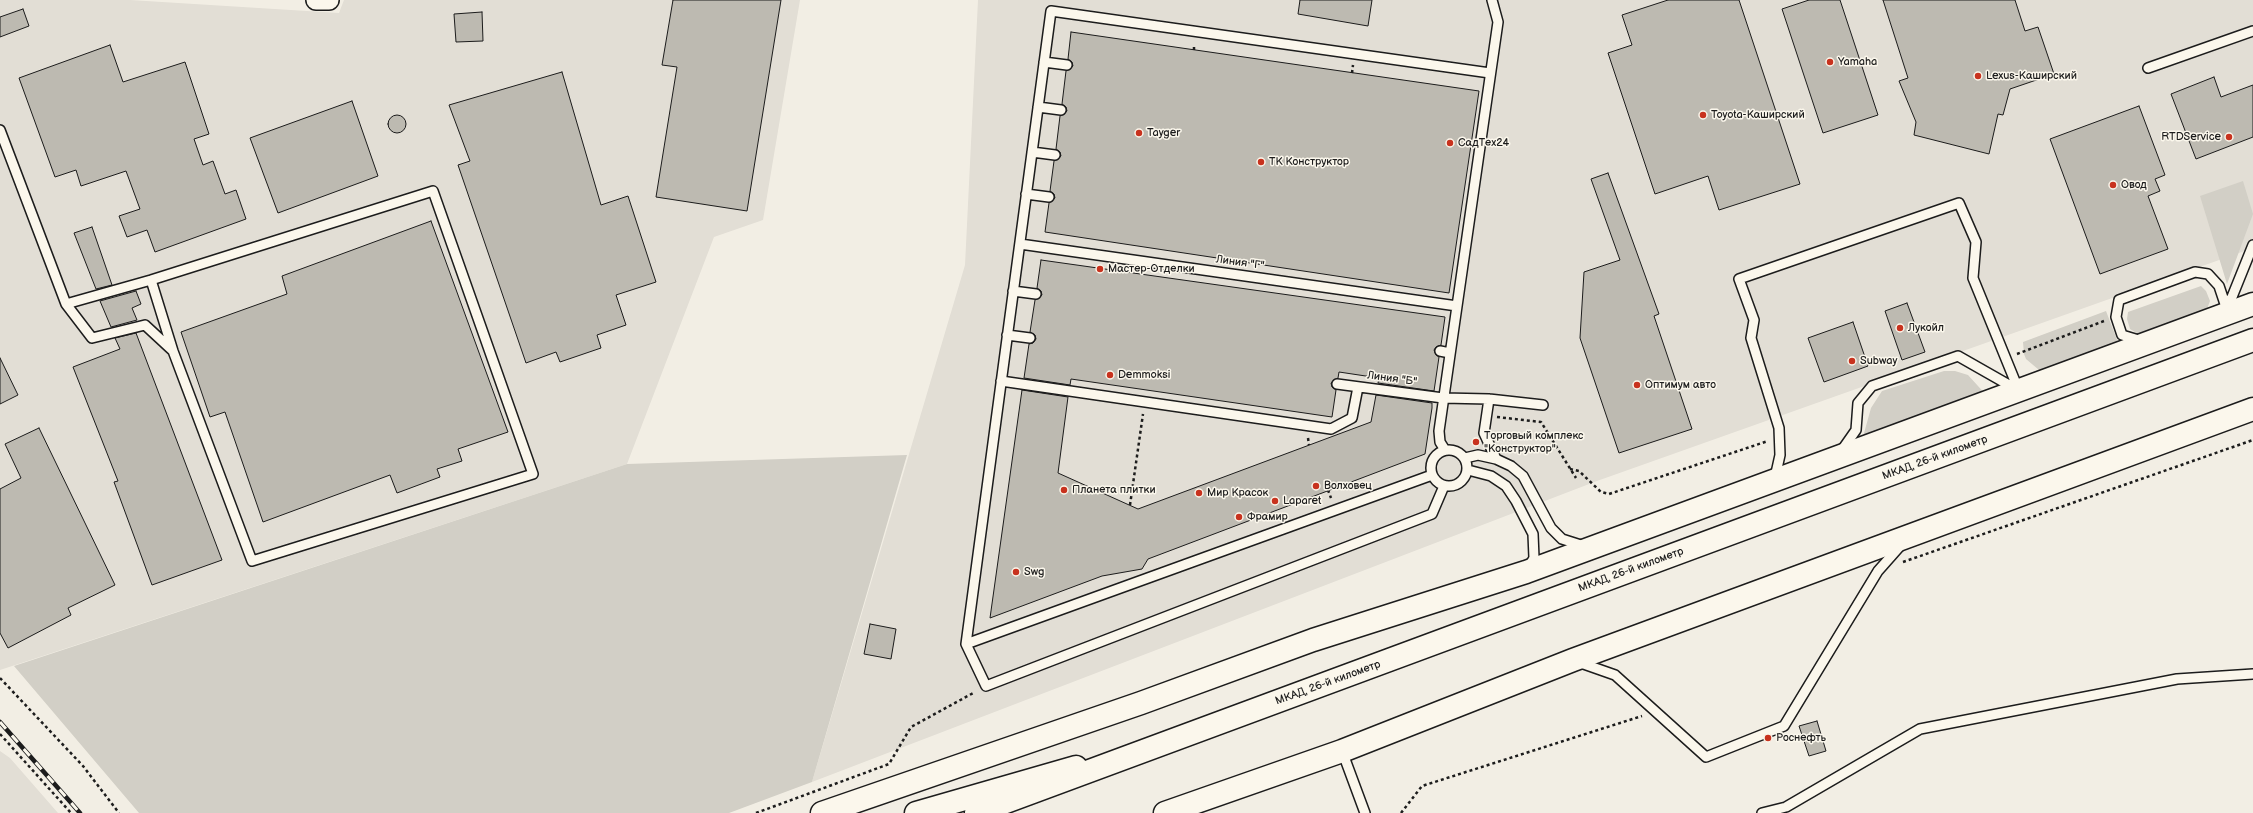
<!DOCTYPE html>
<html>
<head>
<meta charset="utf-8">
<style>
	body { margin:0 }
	canvas { display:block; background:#f2eee4 }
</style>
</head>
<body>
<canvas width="2253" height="813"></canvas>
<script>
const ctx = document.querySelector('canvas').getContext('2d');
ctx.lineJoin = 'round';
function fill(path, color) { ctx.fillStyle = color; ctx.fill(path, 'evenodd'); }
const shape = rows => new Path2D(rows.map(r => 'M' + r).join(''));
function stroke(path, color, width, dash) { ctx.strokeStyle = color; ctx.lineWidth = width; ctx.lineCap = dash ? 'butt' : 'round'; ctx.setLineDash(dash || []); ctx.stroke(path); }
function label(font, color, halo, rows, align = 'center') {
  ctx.font = font + ' "Balsamiq Sans",sans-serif'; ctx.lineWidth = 3; ctx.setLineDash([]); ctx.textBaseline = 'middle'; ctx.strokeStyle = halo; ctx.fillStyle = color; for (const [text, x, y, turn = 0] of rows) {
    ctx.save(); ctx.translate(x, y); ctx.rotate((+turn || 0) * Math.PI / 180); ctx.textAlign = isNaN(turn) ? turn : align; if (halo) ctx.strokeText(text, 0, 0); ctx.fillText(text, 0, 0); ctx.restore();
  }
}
fill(shape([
	[0,0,130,0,339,13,344,0,800,0,763,220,714,237,627,464,0,670],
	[978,0,2253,0,2253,248,1597,481,812,782,965,265],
	[0,751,10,758,58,813,0,813]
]), '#e2ded5');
fill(shape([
	[2243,181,2253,214,2227,284,2200,196],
	[2201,286,2206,291,2210,301,2207,309,2140,335,2130,329,2127,319,2128,312],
	[2106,311,2119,345,2048,372,2039,370,2026,359,2024,354,2023,342],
	[1944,371,1955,371,1968,375,1988,397,1861,444,1871,408,1882,391],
	[907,455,812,782,729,813,139,813,14,666,627,464]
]), '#d2cfc6');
const building = shape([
	[673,0,781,0,747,211,656,197,677,67,662,65,673,0],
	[1300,0,1372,0,1368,26,1298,14,1300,0],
	[1668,0,1739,0,1800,184,1719,210,1708,176,1655,194,1608,53,1632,45,1622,15,1668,0],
	[1809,0,1840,0,1878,115,1823,133,1782,9,1809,0],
	[1883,0,2015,0,2025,31,2038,27,2054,74,2010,89,2003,115,1998,114,1989,154,1914,135,1916,122,1899,81,1908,78,1883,0],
	[23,9,29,26,0,37,0,17,23,9],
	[482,12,483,41,456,42,454,14,482,12],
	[1071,32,1479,91,1449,293,1045,232,1049,203,1055,198,1054,194,1050,191,1054,161,1061,156,1060,152,1056,149,1060,116,1067,111,1066,107,1062,104,1066,71,1073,66,1072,62,1068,59,1071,32],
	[110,45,123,82,185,62,209,134,194,139,203,165,213,161,225,194,236,190,246,219,155,252,147,230,127,237,119,216,140,209,126,171,81,186,76,170,55,177,19,78,110,45],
	[562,72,601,205,628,196,656,282,616,295,626,325,597,335,601,348,560,362,556,352,526,363,458,165,470,161,449,105,562,72],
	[2214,77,2221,97,2253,85,2253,137,2196,159,2171,94,2214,77],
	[352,101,378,176,278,213,250,138,352,101],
	[2139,106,2165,175,2155,179,2160,191,2148,196,2168,249,2100,274,2050,139,2139,106],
	'388 124a9 9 0 1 1 18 0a9 9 0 1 1-18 0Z',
	[1608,173,1659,314,1654,316,1692,429,1619,453,1580,338,1584,272,1620,260,1591,179,1608,173],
	[431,221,508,432,458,449,462,461,437,469,440,477,397,493,390,475,263,522,225,412,210,417,181,332,287,294,282,276,431,221],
	[92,227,112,285,96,289,74,233,92,227],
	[1041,260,1445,317,1441,345,1436,347,1434,350,1436,355,1439,357,1434,391,1378,383,1379,378,1339,372,1338,378,1331,383,1332,387,1336,390,1332,417,1071,379,1070,385,1024,378,1029,344,1033,343,1036,339,1035,335,1030,332,1035,300,1042,295,1041,291,1037,288,1041,260],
	[136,291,141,304,132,308,137,320,111,327,100,301,136,291],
	[1907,303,1925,352,1902,360,1885,311,1907,303],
	[1853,322,1868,366,1824,382,1808,338,1853,322],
	[136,333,222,560,152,585,114,482,118,481,73,367,120,349,115,338,136,333],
	[0,358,18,395,0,404,0,358],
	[1022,390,1068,397,1058,473,1138,509,1371,422,1376,395,1432,403,1432,408,1425,454,1148,559,1142,569,1102,576,990,618,1022,390],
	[39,428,115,585,68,608,71,615,8,648,0,633,0,489,21,478,5,444,39,428],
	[870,624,896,629,891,659,864,654,870,624],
	[1817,721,1826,751,1809,756,1799,726,1817,721]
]);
fill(building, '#bdbab1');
stroke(building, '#1c1c1c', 1);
const lane = shape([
	[1044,62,1067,65],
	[2148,68,2253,31],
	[1038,107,1061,110],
	[0,130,66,304,92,338,145,325,172,350],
	[1032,152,1055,155],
	[1026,194,1049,197],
	[1020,244,1457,306],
	[1013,291,1036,294],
	[66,304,151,280,433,191,533,474,252,561,173,351,151,280],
	[2224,309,2232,297,2253,245],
	[1007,335,1030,338],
	[2142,341,2122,335,2116,317,2119,300,2195,272,2208,274,2219,286,2226,307],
	[1440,351,1450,353],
	[1001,381,1331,429,1352,418,1358,387],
	[1337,384,1443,398,1489,399,1543,405],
	[1489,399,1484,433,1496,459],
	'1431 468a18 18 0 1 1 36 0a18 18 0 1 1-36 0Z',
	[1445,450,1440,442,1439,431,1498,22,1492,0],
	[1842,450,1856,430,1858,403,1872,386,1958,356,2016,389],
	[1465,458,1478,455,1496,459,1511,466,1523,476,1551,528,1562,539,1584,546],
	[1468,470,1491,476,1506,486,1516,501,1533,534,1534,558,1528,568],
	[1773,477,1776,473,1780,455,1779,428,1751,338,1754,320,1739,279,1959,203,1976,242,1973,278,2019,391],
	[1444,486,1432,514,986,686,966,644,1051,11,1490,73],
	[966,644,1432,475],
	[1578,662,1615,675,1706,757,1784,726,1878,571,1901,545],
	[1342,751,1365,813],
	[1762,813,1786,807,1920,729,2177,679,2253,674]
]);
const street = shape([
	[316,0,329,0]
]);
const secondary = shape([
	[822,813,1141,703,1313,640,1526,572,2253,304]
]);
const primary = shape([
	[916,813,1076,767]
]);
const highway = shape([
	[976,813,2253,340],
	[1165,813,1342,751,1573,660,2253,409]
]);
stroke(lane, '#1c1c1c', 12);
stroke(street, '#1c1c1c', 22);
stroke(secondary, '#1c1c1c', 25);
stroke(primary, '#1c1c1c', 25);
stroke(highway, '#1c1c1c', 25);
stroke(shape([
	[1194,50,1194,44],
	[1352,73,1353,65],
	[2017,354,2104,321],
	[1497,417,1541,422,1576,478],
	[1308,438,1309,445],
	[1570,469,1579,471,1601,492,1609,494,1768,441],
	[1328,490,1331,498],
	[1130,505,1143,414],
	[1903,562,2253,440],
	[0,678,83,766,119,813],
	[0,734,71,813],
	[756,813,889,764,911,727,975,692],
	[1401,813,1422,786,1642,716]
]), '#1c1c1c', 2.5, [3, 3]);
stroke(lane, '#fbf7ec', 9);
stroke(street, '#fbf7ec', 19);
stroke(secondary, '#fbf7ec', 22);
stroke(primary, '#fbf7ec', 22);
stroke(highway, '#fbf7ec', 22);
const rail = shape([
	[0,722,80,813]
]);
stroke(rail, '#1c1c1c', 4.5);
stroke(rail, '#fbf7ec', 3, [9]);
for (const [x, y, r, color] of [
	[1830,62,4,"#c8321e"],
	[1978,76,4,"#c8321e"],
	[1703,115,4,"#c8321e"],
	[1139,133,4,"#c8321e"],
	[2229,137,4,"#c8321e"],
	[1450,143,4,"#c8321e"],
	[1261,162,4,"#c8321e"],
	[2113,185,4,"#c8321e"],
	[1100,269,4,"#c8321e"],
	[1900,328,4,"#c8321e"],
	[1852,361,4,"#c8321e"],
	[1110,375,4,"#c8321e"],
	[1637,385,4,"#c8321e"],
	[1476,442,4,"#c8321e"],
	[1316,486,4,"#c8321e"],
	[1064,490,4,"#c8321e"],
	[1199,493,4,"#c8321e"],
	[1275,501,4,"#c8321e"],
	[1239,517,4,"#c8321e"],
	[1016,572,4,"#c8321e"],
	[1768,738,4,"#c8321e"]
]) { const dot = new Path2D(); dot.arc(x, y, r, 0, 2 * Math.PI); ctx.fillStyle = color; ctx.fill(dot); stroke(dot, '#fbf7ec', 1.5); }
label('11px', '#1c1c1c', '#fbf7ec', [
	["Yamaha",1838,62],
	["Lexus-Каширский",1986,76],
	["Toyota-Каширский",1711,115],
	["Tayger",1147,133],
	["RTDService",2221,137,"right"],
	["СадТех24",1458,143],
	["ТК Конструктор",1269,162],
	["Овод",2121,185],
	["Мастер-Отделки",1108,269],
	["Лукойл",1908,328],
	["Subway",1860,361],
	["Demmoksi",1118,375],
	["Оптимум авто",1645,385],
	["Торговый комплекс",1484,436],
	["\"Конструктор\"",1484,449],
	["Волховец",1324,486],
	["Планета плитки",1072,490],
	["Мир Красок",1207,493],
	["Laparet",1283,501],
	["Фрамир",1247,517],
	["Swg",1024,572],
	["Роснефть",1776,738]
], 'left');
label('11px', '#1c1c1c', '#fbf7ec', [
	["Линия \"Г\"",1240,263,8],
	["Линия \"Б\"",1392,379,8],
	["МКАД, 26-й километр",1935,458,-20],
	["МКАД, 26-й километр",1631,570,-20],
	["МКАД, 26-й километр",1328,683,-20]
]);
</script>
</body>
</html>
